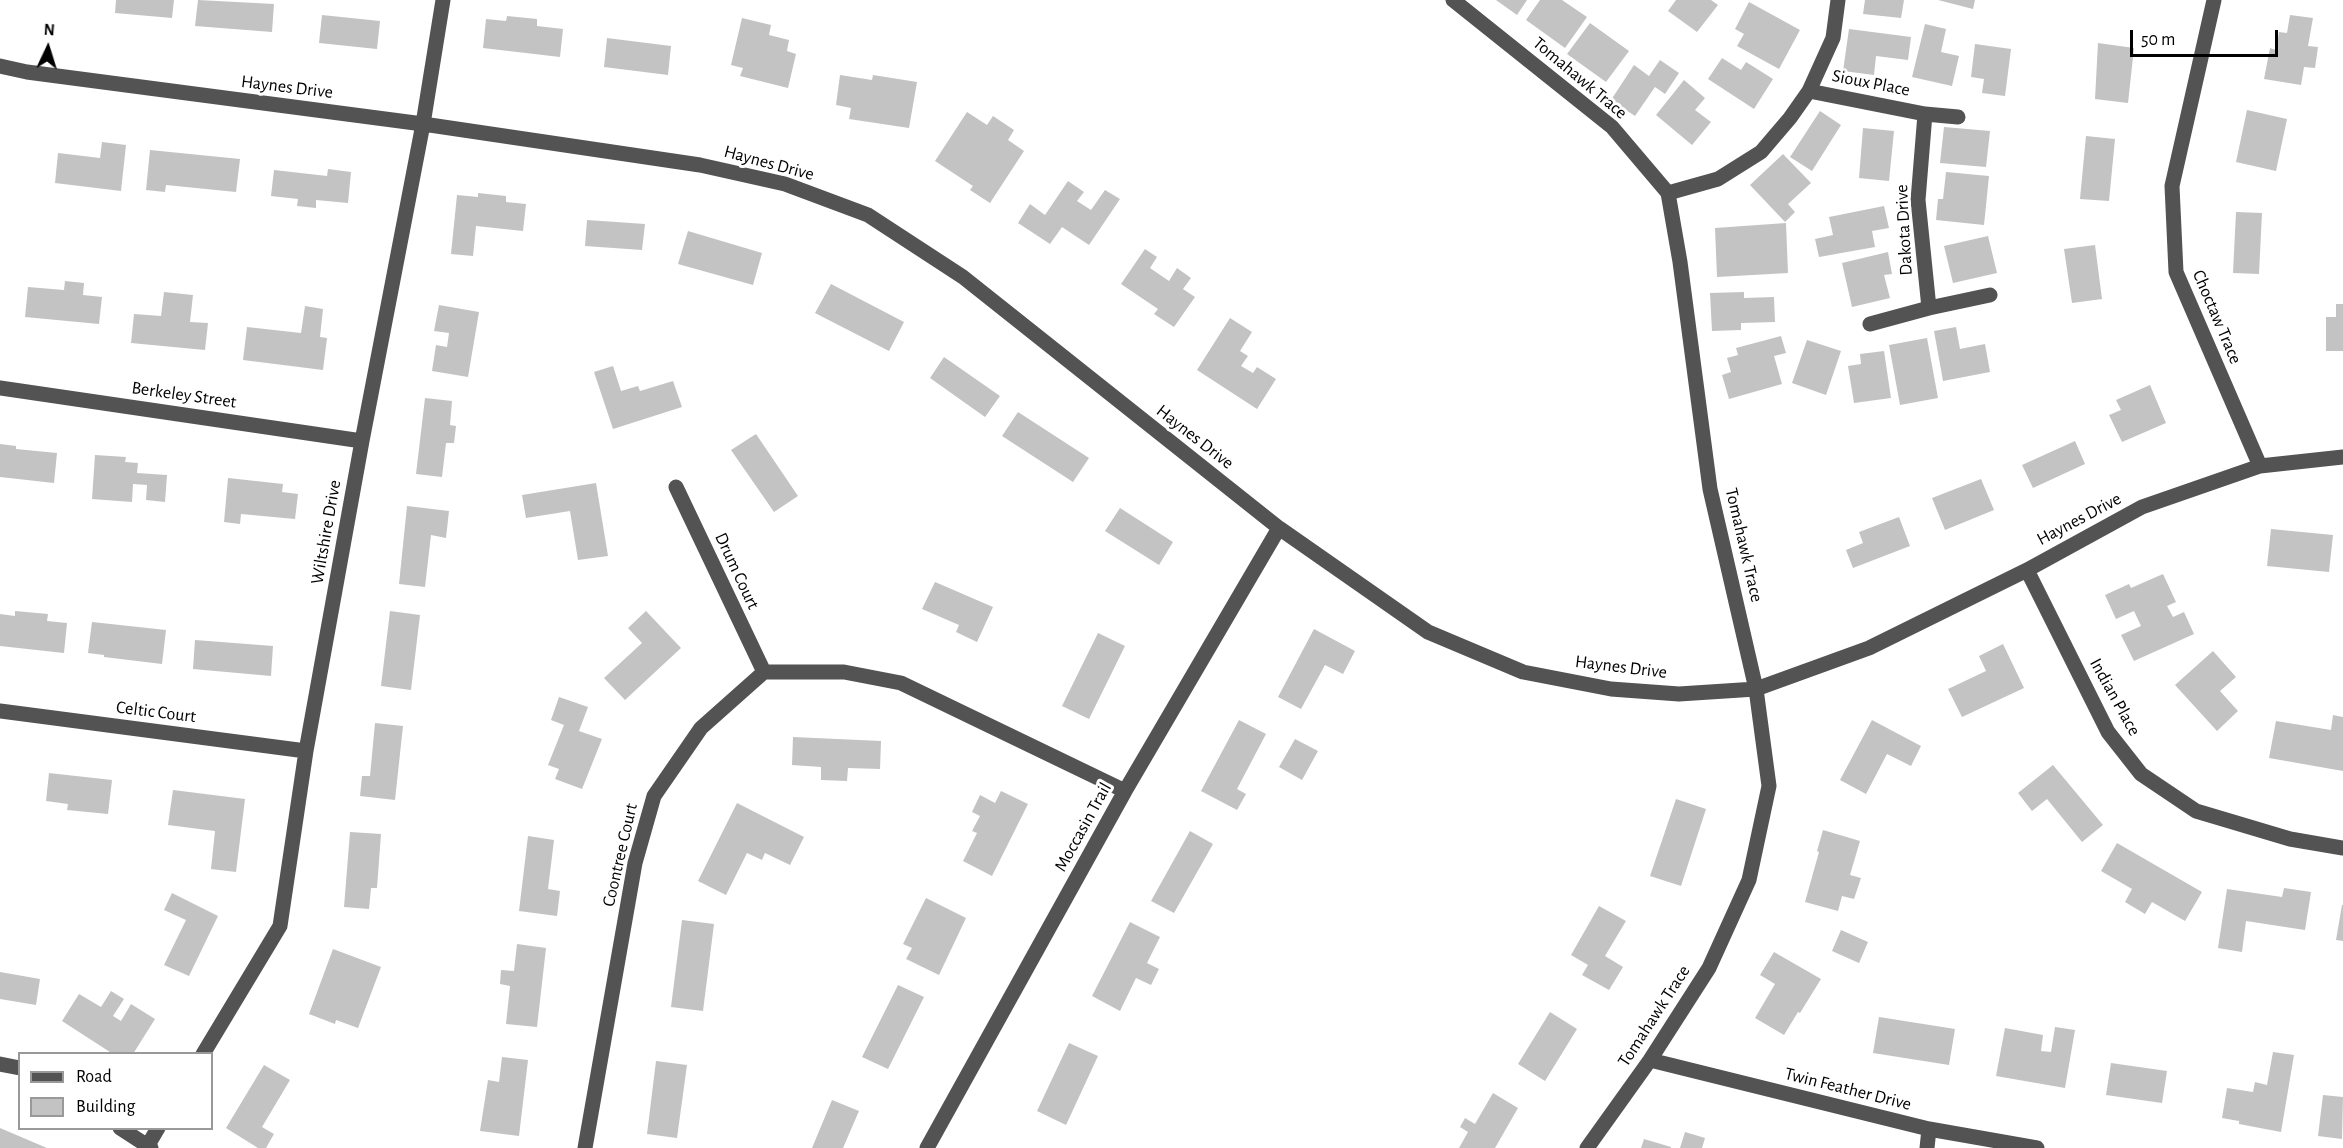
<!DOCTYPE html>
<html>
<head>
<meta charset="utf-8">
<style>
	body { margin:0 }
	#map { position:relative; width:2343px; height:1148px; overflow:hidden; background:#fff; font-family:"Alegreya Sans",sans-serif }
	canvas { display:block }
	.legend { position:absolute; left:18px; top:1052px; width:195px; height:78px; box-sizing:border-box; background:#fff; border:2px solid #999; margin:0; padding:8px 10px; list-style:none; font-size:18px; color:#000 }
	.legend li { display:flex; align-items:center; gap:12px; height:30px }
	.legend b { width:30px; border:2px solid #999 }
	.north { position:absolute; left:18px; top:18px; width:60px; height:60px; -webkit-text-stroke:4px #fff; paint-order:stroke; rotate:4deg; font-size:16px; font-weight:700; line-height:24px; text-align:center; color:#000 }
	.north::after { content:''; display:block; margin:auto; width:21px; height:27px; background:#000; clip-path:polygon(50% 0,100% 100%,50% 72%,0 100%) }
	.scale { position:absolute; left:2130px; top:30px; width:148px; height:27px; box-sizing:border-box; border:3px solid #000; border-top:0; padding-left:8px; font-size:18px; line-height:21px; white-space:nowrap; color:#000; -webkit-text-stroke:4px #fff; paint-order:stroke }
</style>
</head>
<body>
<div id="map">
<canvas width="2343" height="1148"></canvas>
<ul class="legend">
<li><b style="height:8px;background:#535353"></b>Road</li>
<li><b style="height:16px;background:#c3c3c3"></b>Building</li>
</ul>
<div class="north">N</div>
<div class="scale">50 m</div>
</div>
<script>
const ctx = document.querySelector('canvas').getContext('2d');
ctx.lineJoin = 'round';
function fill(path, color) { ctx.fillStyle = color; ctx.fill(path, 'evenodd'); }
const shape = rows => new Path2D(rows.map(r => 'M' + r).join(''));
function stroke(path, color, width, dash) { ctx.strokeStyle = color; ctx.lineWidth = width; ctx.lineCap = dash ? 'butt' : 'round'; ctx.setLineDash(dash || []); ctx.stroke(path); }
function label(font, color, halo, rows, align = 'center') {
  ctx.font = font + ' "Alegreya Sans",sans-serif'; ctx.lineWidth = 6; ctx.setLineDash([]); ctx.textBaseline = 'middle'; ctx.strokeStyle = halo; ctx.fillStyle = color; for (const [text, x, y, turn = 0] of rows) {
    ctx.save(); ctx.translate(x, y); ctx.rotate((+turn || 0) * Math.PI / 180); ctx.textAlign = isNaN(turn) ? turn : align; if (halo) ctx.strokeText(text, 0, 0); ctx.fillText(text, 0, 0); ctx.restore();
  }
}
fill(shape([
	[116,0,174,0,172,18,115,13],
	[198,0,274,4,272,32,195,26],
	[1496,0,1527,0,1517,15],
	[1540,0,1562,0,1587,17,1565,48,1526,20],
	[1676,0,1711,0,1718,5,1697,32,1668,11],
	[1865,0,1904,0,1901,18,1863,14],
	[1938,0,1975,0,1973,9],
	[1749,2,1800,30,1779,69,1737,46,1744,34,1735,29],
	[322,15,380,21,377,49,319,43],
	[2290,15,2313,18,2308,46,2318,47,2315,68,2304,67,2301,85,2264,79,2270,48,2276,50,2279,32,2287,33],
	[507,16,537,19,537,26,563,29,560,57,483,48,486,19,506,21],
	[742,18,771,25,769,35,789,40,787,51,796,54,788,88,740,76,743,68,731,65],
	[1590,23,1629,51,1606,82,1567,54],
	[1925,24,1946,29,1941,52,1959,56,1952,86,1912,77],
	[1849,29,1911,37,1908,60,1876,56,1874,75,1843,71],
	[607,38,671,46,668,75,604,67],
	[2098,43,2134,48,2128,103,2095,99],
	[1975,44,2011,49,2005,96,1982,93,1984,79,1971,77],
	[1722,58,1741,70,1746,62,1773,79,1754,109,1708,79],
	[1660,60,1679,73,1665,94,1655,87,1635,116,1611,100,1634,65,1649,76],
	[840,75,872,80,873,75,917,82,909,128,849,119,851,108,836,105],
	[1684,80,1705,98,1695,110,1711,122,1692,145,1656,115],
	[2247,110,2287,119,2276,171,2236,162],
	[1820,111,1841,125,1812,171,1790,157],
	[967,112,987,125,993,116,1014,130,1008,140,1024,151,990,203,970,190,973,186,935,161],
	[1944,127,1990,131,1986,167,1940,163],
	[1863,128,1894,131,1889,181,1859,178],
	[2086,136,2115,139,2109,201,2080,199],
	[102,142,126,145,121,191,55,183,58,153,100,158],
	[150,150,240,159,236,192,166,185,165,192,146,190],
	[1783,154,1811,183,1788,204,1795,212,1785,222,1750,185],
	[328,169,351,172,348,203,316,200,316,208,297,206,298,199,271,196,274,170,327,176],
	[1946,172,1989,176,1984,225,1936,220,1938,199,1943,199],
	[1068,181,1084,192,1077,201,1091,210,1105,190,1120,199,1089,245,1062,227,1050,244,1018,223,1030,204,1045,215],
	[478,193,506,196,506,202,526,204,523,231,476,226,473,256,451,254,457,195,478,197],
	[1884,206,1889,228,1872,231,1875,247,1819,257,1815,239,1833,235,1829,217],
	[2236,212,2262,213,2259,274,2233,273],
	[587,220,645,224,642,250,585,246],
	[1786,223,1788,273,1717,277,1715,228],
	[688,231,762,253,753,285,678,264],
	[1988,236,1997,273,1953,283,1944,246],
	[2095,245,2102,299,2072,303,2064,249],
	[1145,249,1157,257,1150,268,1169,281,1177,268,1191,278,1183,289,1195,297,1174,327,1154,314,1158,309,1121,284],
	[1888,252,1892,274,1884,275,1890,298,1852,307,1842,263],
	[65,281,84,283,83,295,102,297,99,324,25,317,28,287,64,290],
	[831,284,904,322,889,351,815,313],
	[164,292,193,295,190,322,208,323,205,350,131,343,134,314,161,316],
	[1744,292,1744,298,1774,297,1775,322,1741,323,1741,330,1712,331,1710,293],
	[2336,304,2343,304,2343,351,2326,351,2326,317,2336,317],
	[439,305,479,312,468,377,432,371,436,345,447,347,449,333,434,331],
	[305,306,323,309,320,337,327,338,323,370,243,360,247,327,301,333],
	[1230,318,1252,332,1240,351,1248,356,1241,366,1253,373,1257,367,1276,379,1257,409,1197,370],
	[1956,327,1960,349,1985,344,1990,372,1943,381,1934,331],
	[1781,336,1786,353,1774,356,1782,384,1729,399,1722,375,1731,372,1727,358,1738,355,1736,348],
	[1927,338,1938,398,1900,405,1889,345],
	[1807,340,1841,351,1826,395,1792,383],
	[1884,351,1891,398,1854,403,1848,366,1861,364,1860,354],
	[944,357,1000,396,985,417,930,378],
	[613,366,621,391,638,386,640,391,673,381,682,407,613,429,594,372],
	[2150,385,2166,423,2122,442,2109,415,2121,410,2116,400],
	[425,398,452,401,450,425,456,426,454,443,446,443,442,477,416,474],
	[1018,412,1089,458,1073,482,1002,436],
	[756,434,798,496,774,512,731,450],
	[2075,441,2085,464,2033,488,2022,465],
	[0,444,16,446,16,449,57,453,54,483,0,477],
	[95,455,126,457,125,462,138,463,137,473,167,475,165,502,146,500,147,485,133,484,132,502,92,499],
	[228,478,283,484,282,492,298,494,295,519,241,514,240,524,224,522],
	[1981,479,1994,510,1945,530,1932,498],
	[596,483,608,556,578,560,570,511,526,518,522,495],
	[407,506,449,511,446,538,431,535,425,587,399,584],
	[1120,508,1173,542,1159,565,1105,531],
	[1899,517,1910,546,1853,568,1846,550,1863,543,1859,532],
	[2271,529,2333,535,2329,572,2267,566],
	[2163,574,2176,602,2167,606,2173,617,2184,612,2194,634,2134,661,2121,635,2141,626,2134,611,2116,619,2105,595,2129,584,2131,588],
	[935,582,993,607,977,642,956,632,959,625,922,609],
	[15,611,48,614,47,621,67,623,64,653,0,646,0,614,15,616],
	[390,611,420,615,411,690,381,686],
	[646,611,681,648,625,700,604,678,642,643,628,628],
	[92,622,166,630,162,664,104,657,104,655,88,653],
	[1314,629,1355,651,1343,674,1325,665,1301,709,1278,697],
	[1098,633,1125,646,1089,719,1062,706],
	[195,640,273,646,271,676,193,669],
	[2003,644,2024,688,1962,717,1948,689,1986,671,1979,656],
	[2213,651,2236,677,2220,691,2238,711,2217,731,2175,685],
	[559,697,588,707,579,731,602,739,582,789,555,779,559,769,548,765,564,725,551,720],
	[2333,715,2343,717,2343,771,2269,758,2276,721,2331,730],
	[1239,720,1266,734,1237,789,1246,794,1237,810,1201,791],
	[1872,720,1921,746,1911,766,1887,754,1866,794,1840,780],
	[375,723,403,726,395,800,360,796,362,776,370,776],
	[793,737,881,741,880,769,848,768,847,781,821,780,821,767,792,765],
	[1295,739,1318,751,1302,780,1279,767],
	[2053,765,2103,825,2082,842,2047,799,2032,811,2018,793],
	[49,773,112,780,108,814,67,810,68,804,46,801],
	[173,790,245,799,236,872,211,869,215,831,168,825],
	[1001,791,1028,804,992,876,963,861,977,833,972,831,980,816,972,812,980,795,995,803],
	[1676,799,1706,809,1681,886,1650,876],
	[737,803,804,837,790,865,765,853,762,860,747,853,726,895,698,881],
	[1823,830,1860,841,1850,875,1861,878,1854,899,1842,896,1838,911,1805,902,1819,852,1817,851],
	[1190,831,1213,844,1174,913,1151,901],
	[350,832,381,834,377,888,371,888,369,909,344,907],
	[528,836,554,840,548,889,560,891,557,916,519,911],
	[2117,843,2202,892,2185,921,2152,902,2145,914,2125,902,2132,889,2101,871],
	[2284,888,2311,892,2305,930,2246,921,2242,952,2218,948,2227,889,2282,897],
	[172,893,218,916,189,976,164,965,186,920,164,910],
	[926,898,966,918,939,975,906,959,912,948,903,944],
	[2342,905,2343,905,2343,941,2336,940],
	[1599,906,1626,921,1605,956,1623,967,1609,990,1582,975,1588,965,1571,955],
	[682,920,714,924,703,1011,671,1007],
	[1130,922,1160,937,1147,963,1159,969,1151,985,1136,978,1120,1011,1092,996],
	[1841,930,1868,942,1859,963,1832,951],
	[517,944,546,948,537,1027,506,1024,510,986,500,984,501,970,514,971],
	[333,949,381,967,358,1028,336,1020,335,1024,309,1014],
	[1774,952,1821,979,1800,1013,1798,1012,1784,1035,1755,1018,1775,984,1760,975],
	[0,972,40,979,36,1005,0,999],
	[898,985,924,997,888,1069,862,1057],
	[111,991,124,999,113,1016,121,1021,131,1004,155,1019,133,1054,113,1054,62,1021,79,994,101,1007],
	[1550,1012,1577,1029,1545,1081,1518,1064],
	[1879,1017,1955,1029,1949,1065,1873,1053],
	[2055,1027,2075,1030,2065,1088,1996,1076,2005,1028,2043,1035,2041,1051,2051,1052],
	[1069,1043,1098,1056,1066,1125,1037,1111],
	[2273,1052,2294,1055,2281,1132,2239,1124,2239,1121,2222,1118,2227,1088,2253,1092,2255,1082,2267,1085],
	[502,1057,528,1060,519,1136,480,1131,488,1080,499,1082],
	[656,1061,687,1065,677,1138,647,1134],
	[2111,1063,2167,1071,2162,1103,2106,1095],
	[264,1065,290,1080,262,1127,274,1134,266,1148,258,1148,226,1128],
	[1493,1093,1518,1108,1495,1148,1459,1148,1468,1132,1460,1127,1465,1118,1475,1124],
	[2323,1095,2343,1097,2342,1139,2318,1136],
	[832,1100,859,1111,843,1148,812,1148],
	[0,1128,47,1148,0,1148],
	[1685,1132,1705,1138,1702,1148,1680,1148],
	[1644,1139,1671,1147,1671,1148,1641,1148]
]), '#c3c3c3');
stroke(shape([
	[1453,0,1612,127,1668,193,1680,262,1710,489,1756,689,1769,786,1749,880,1709,968,1650,1060,1587,1148],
	[2214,0,2172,186,2176,272,2260,466],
	[0,66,27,72,423,124,700,165,785,184,868,215,963,277,1279,528,1428,632,1523,672,1611,689,1679,694,1756,689,1869,648,2027,570,2142,507,2260,466,2343,457],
	[1809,91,1925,114,1958,117],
	[1668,193,1718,179,1761,152,1790,118,1809,91,1833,38,1838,0],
	[1929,308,1990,295],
	[1870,324,1929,308,1918,200,1925,114],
	[0,388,362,441],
	[676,487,764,672],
	[2027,570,2108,732,2141,774,2196,811,2290,839,2343,848],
	[0,711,306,751],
	[203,1054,280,926,306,751,362,441,423,124,443,0],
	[1650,1060,1929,1129,2037,1148],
	[0,1064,20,1068],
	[120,1128,151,1148],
	[148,1145,158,1128],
	[585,1148,635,863,654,796,701,728,764,672,844,672,901,683,1125,791],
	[927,1148,1125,791,1279,528],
	[1927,1148,1929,1129]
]), '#535353', 15);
label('18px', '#000', '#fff', [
	["Tomahawk Trace",1580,78,40],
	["Sioux Place",1871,83,11],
	["Haynes Drive",287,87,7],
	["Haynes Drive",769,163,15],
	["Dakota Drive",1904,230,-93],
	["Choctaw Trace",2217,317,67],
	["Berkeley Street",184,395,8],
	["Haynes Drive",1195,437,38],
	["Haynes Drive",2079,519,-28],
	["Wiltshire Drive",326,532,-80],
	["Tomahawk Trace",1744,545,77],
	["Drum Court",737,571,65],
	["Haynes Drive",1621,667,7],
	["Indian Place",2115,697,61],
	["Celtic Court",156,712,7],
	["Moccasin Trail",1083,827,-61],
	["Coontree Court",620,855,-77],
	["Tomahawk Trace",1654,1016,-57],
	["Twin Feather Drive",1848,1089,14]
]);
</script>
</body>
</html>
